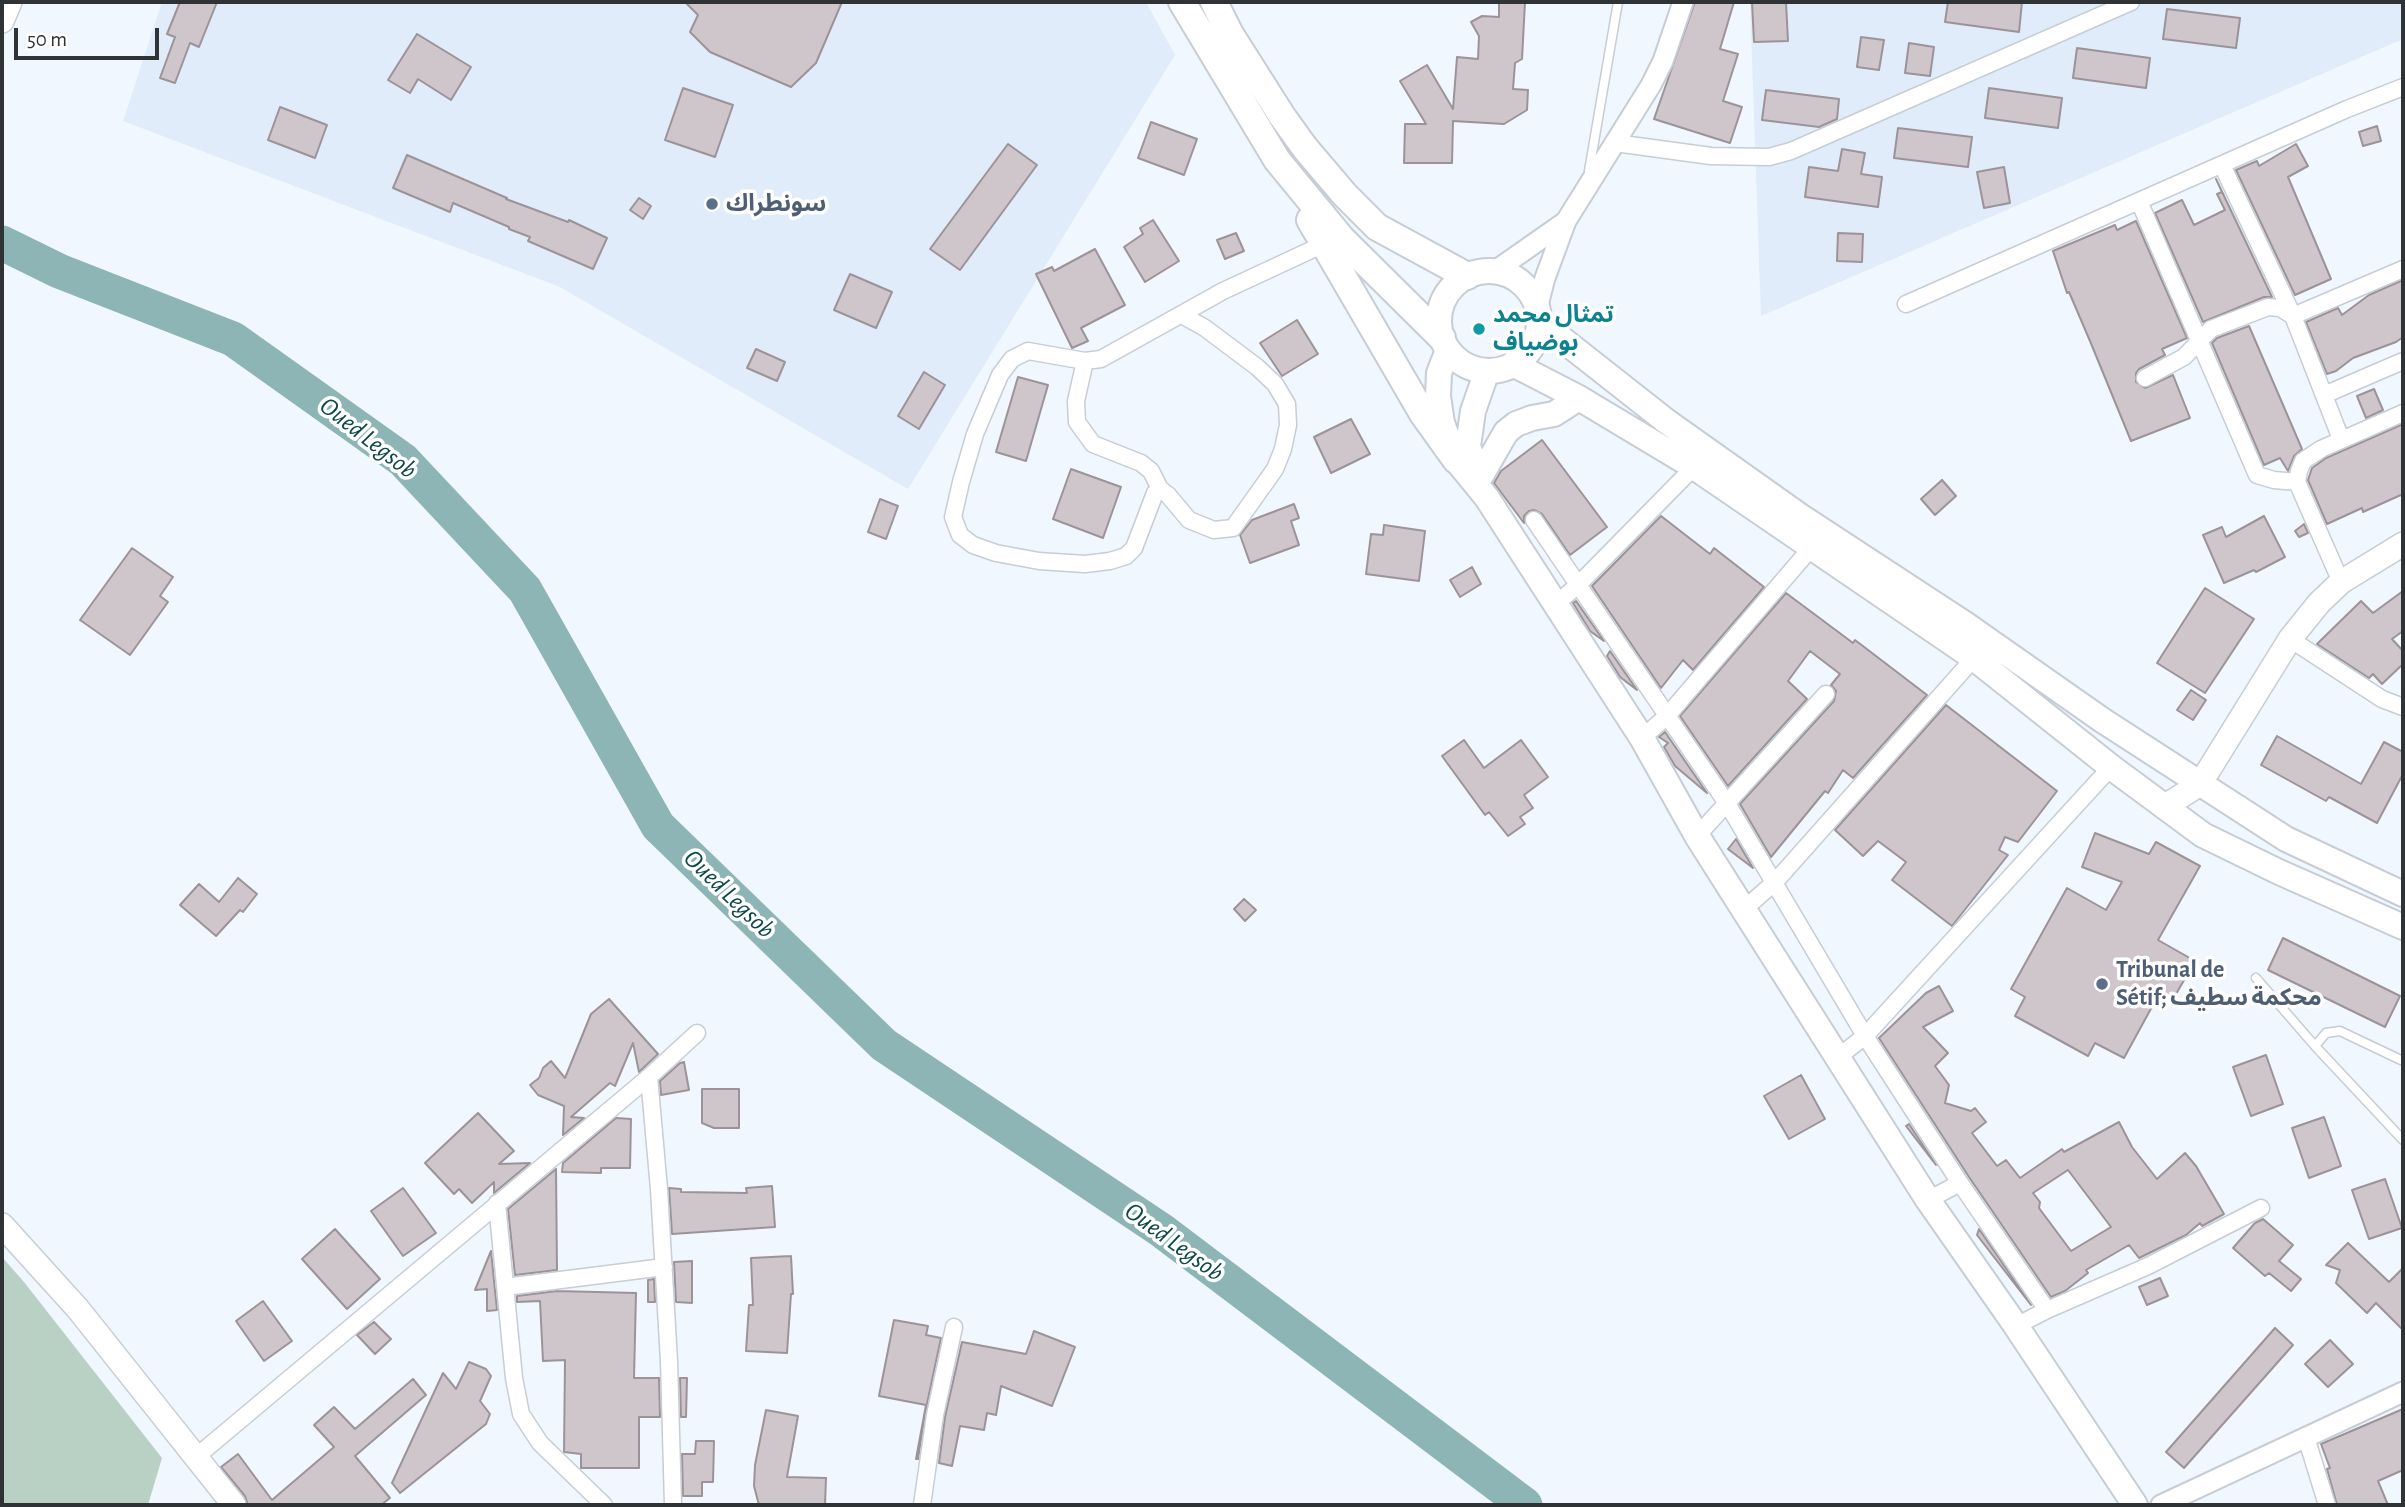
<!DOCTYPE html>
<html>
<head>
<meta charset="utf-8">
<style>
	body { margin:0 }
	#map { position:relative; width:2405px; height:1507px; overflow:hidden; background:#f0f7fe; font-family:"Alegreya Sans",sans-serif }
	canvas { display:block }
	.frame { position:absolute; inset:0; border:4px solid #303336; pointer-events:none }
	.scale { position:absolute; left:14px; top:28px; width:145px; height:32px; box-sizing:border-box; border:4px solid #303336; border-top:0; padding-left:9px; font-size:21px; line-height:24px; white-space:nowrap; color:#303336; -webkit-text-stroke:5px #fff; paint-order:stroke }
</style>
</head>
<body>
<div id="map">
<canvas width="2405" height="1507"></canvas>
<div class="frame"></div>
<div class="scale">50 m</div>
</div>
<script>
const ctx = document.querySelector('canvas').getContext('2d');
ctx.lineJoin = 'round';
function fill(path, color) { ctx.fillStyle = color; ctx.fill(path, 'evenodd'); }
const shape = rows => new Path2D(rows.map(r => 'M' + r).join(''));
function stroke(path, color, width, dash) { ctx.strokeStyle = color; ctx.lineWidth = width; ctx.lineCap = dash ? 'butt' : 'round'; ctx.setLineDash(dash || []); ctx.stroke(path); }
function label(font, color, halo, rows, align = 'center') {
  ctx.font = font + ' "Alegreya Sans","Noto Sans Arabic",sans-serif'; ctx.lineWidth = 7; ctx.setLineDash([]); ctx.textBaseline = 'middle'; ctx.strokeStyle = halo; ctx.fillStyle = color; for (const [text, x, y, turn = 0] of rows) {
    ctx.save(); ctx.translate(x, y); ctx.rotate((+turn || 0) * Math.PI / 180); ctx.textAlign = isNaN(turn) ? turn : align; if (halo) ctx.strokeText(text, 0, 0); ctx.fillText(text, 0, 0); ctx.restore();
  }
}
fill(shape([
	[162,2,1146,2,1175,55,908,489,560,287,123,121],
	[1750,2,2403,2,2403,39,1761,316]
]), '#e0ecfa');
fill(shape([
	[2,1257,24,1282,162,1458,148,1505,2,1505]
]), '#b9d1c5');
stroke(shape([
	[2,243,59,271,233,339,403,460,525,590,658,826,884,1045,1161,1230,1525,1505]
]), '#8eb5b5', 35);
const building = shape([
	[180,2,217,2,199,47,190,43,175,83,160,78,175,37,167,34,180,2],
	[685,2,842,2,816,63,791,87,710,52,690,32,698,15,685,2],
	[1499,2,1525,2,1522,59,1515,63,1513,89,1528,90,1527,110,1504,124,1453,121,1452,163,1404,163,1405,124,1426,124,1400,81,1427,65,1453,109,1457,57,1478,59,1479,36,1471,22,1482,16,1499,17,1499,2],
	[1695,2,1734,2,1720,49,1738,54,1723,101,1742,107,1730,143,1654,119,1695,2],
	[1752,2,1786,2,1788,41,1754,42,1752,2],
	[1948,2,2022,2,2019,32,1945,22,1948,2],
	[2167,9,2240,18,2236,48,2163,39,2167,9],
	[417,34,471,67,451,100,418,79,410,93,388,80,417,34],
	[1861,37,1884,40,1879,70,1857,67,1861,37],
	[1909,43,1934,47,1930,76,1905,73,1909,43],
	[2077,48,2150,58,2146,88,2073,78,2077,48],
	[683,88,733,105,715,157,665,140,683,88],
	[1989,88,2062,98,2058,128,1985,118,1989,88],
	[1766,90,1839,99,1837,119,1819,127,1762,120,1766,90],
	[280,107,327,125,315,158,268,140,280,107],
	[1151,122,1197,139,1184,175,1138,158,1151,122],
	[2377,126,2381,141,2363,146,2359,132,2377,126],
	[1898,128,1972,137,1968,167,1894,158,1898,128],
	[1008,144,1037,165,960,270,930,249,1008,144],
	[2296,144,2308,166,2288,177,2331,279,2295,295,2236,170,2257,161,2259,166,2296,144],
	[1842,149,1865,153,1861,174,1882,177,1878,207,1805,197,1809,167,1838,171,1842,149],
	[407,155,507,198,506,199,568,222,569,220,607,238,593,269,528,241,530,237,509,229,509,227,453,203,450,212,393,188,407,155],
	[2004,167,2010,203,1984,208,1977,172,2004,167],
	[2216,179,2272,297,2264,297,2203,322,2155,213,2182,200,2194,225,2225,210,2217,194,2222,192,2216,179],
	[639,198,651,206,643,219,630,210,639,198],
	[1153,220,1179,261,1145,282,1124,247,1143,234,1140,228,1153,220],
	[2136,221,2187,338,2162,349,2165,355,2139,369,2136,373,2136,382,2145,388,2173,375,2190,418,2131,441,2090,341,2069,292,2067,293,2053,251,2115,225,2117,230,2136,221],
	[1236,233,1244,251,1225,259,1217,240,1236,233],
	[1838,233,1863,234,1862,262,1837,261,1838,233],
	[1095,249,1125,305,1081,328,1088,341,1072,348,1036,274,1052,267,1054,271,1095,249],
	[850,274,892,292,876,328,834,310,850,274],
	[2403,280,2403,337,2396,342,2353,358,2336,371,2327,374,2306,322,2338,308,2342,315,2369,295,2403,280],
	[1297,320,1318,354,1282,376,1260,343,1297,320],
	[2249,326,2302,449,2294,456,2288,471,2280,458,2264,465,2212,343,2217,338,2249,326],
	[756,349,785,362,777,381,747,368,756,349],
	[924,372,945,385,919,429,898,416,924,372],
	[1018,377,1048,385,1026,461,996,452,1018,377],
	[2374,389,2383,410,2366,418,2357,396,2374,389],
	[1351,419,1370,454,1331,473,1314,437,1351,419],
	[2403,424,2403,494,2363,512,2362,508,2327,524,2308,480,2312,468,2326,458,2403,424],
	[1542,440,1607,527,1570,555,1542,514,1534,510,1529,511,1524,516,1524,523,1494,483,1501,471,1542,440],
	[1071,469,1121,487,1103,538,1053,519,1071,469],
	[1942,480,1956,496,1935,515,1921,499,1942,480],
	[880,499,898,506,886,539,868,532,880,499],
	[1294,504,1299,518,1291,521,1299,545,1250,563,1240,535,1252,520,1294,504],
	[1661,516,1710,554,1714,548,1764,587,1693,670,1683,660,1661,688,1592,586,1661,516],
	[2264,516,2285,557,2256,572,2254,570,2224,583,2203,535,2222,527,2226,537,2264,516],
	[2304,524,2308,533,2299,537,2295,531,2304,524],
	[1384,525,1425,531,1419,581,1366,574,1371,534,1383,535,1384,525],
	[132,548,173,577,160,596,168,602,130,655,80,620,132,548],
	[1472,567,1481,584,1460,597,1450,580,1472,567],
	[2205,588,2254,619,2205,693,2157,663,2205,588],
	[2403,591,2403,631,2392,639,2403,651,2403,664,2382,684,2373,674,2369,678,2317,644,2361,601,2373,613,2403,591],
	[1786,593,1853,643,1855,640,1927,695,1853,778,1843,770,1828,793,1825,791,1771,857,1740,804,1834,701,1836,691,1831,685,1840,674,1810,651,1788,681,1807,699,1728,786,1680,716,1786,593],
	[1576,601,1604,641,1590,631,1573,603,1576,601],
	[1610,651,1637,690,1620,677,1607,656,1610,651],
	[2191,690,2206,700,2193,720,2177,710,2191,690],
	[1946,705,2057,791,2018,842,2005,837,1999,850,2008,855,1952,926,1892,880,1906,862,1878,841,1863,856,1835,830,1946,705],
	[1665,732,1707,793,1675,766,1664,747,1668,743,1659,737,1665,732],
	[2277,736,2361,784,2384,742,2403,752,2403,774,2377,823,2329,797,2326,801,2261,765,2277,736],
	[1464,740,1484,768,1521,740,1548,777,1524,795,1533,808,1520,817,1525,824,1508,836,1489,812,1485,815,1442,756,1464,740],
	[2095,833,2149,854,2156,842,2200,866,2158,940,2195,961,2172,1001,2159,994,2124,1058,2095,1043,2088,1056,2015,1016,2025,997,2011,989,2067,888,2106,910,2122,882,2082,867,2095,833],
	[1736,839,1753,868,1728,849,1736,839],
	[238,878,257,894,243,912,240,910,216,936,180,905,199,884,219,902,238,878],
	[1244,899,1256,910,1245,921,1234,909,1244,899],
	[2283,938,2400,996,2385,1027,2268,970,2283,938],
	[1939,986,1953,1011,1923,1027,1948,1053,1935,1066,1949,1085,1945,1103,1971,1111,1975,1108,1986,1122,1972,1133,1997,1166,2006,1160,2020,1178,2062,1149,2064,1152,2119,1122,2132,1147,2157,1179,2185,1153,2196,1166,2224,1214,2202,1226,2200,1223,2186,1235,2139,1258,2129,1245,2086,1270,2088,1273,2065,1291,2051,1297,1969,1177,1879,1038,1926,993,1939,986],
	[2068,1170,2111,1227,2071,1251,2039,1208,2040,1202,2033,1193,2068,1170],
	[609,999,658,1054,639,1072,633,1043,615,1086,610,1083,571,1117,584,1118,563,1135,564,1106,538,1095,530,1085,539,1078,543,1068,551,1061,565,1078,591,1014,609,999],
	[2266,1055,2283,1104,2251,1116,2233,1067,2266,1055],
	[684,1062,689,1090,661,1095,660,1081,680,1063,684,1062],
	[1801,1075,1825,1119,1789,1139,1764,1096,1801,1075],
	[702,1089,739,1089,739,1128,714,1128,702,1123,702,1089],
	[478,1113,514,1151,499,1164,530,1163,494,1193,494,1182,472,1203,459,1189,454,1194,425,1163,478,1113],
	[2324,1117,2341,1166,2309,1178,2292,1128,2324,1117],
	[616,1118,631,1119,630,1168,601,1168,601,1173,562,1172,563,1163,616,1118],
	[1909,1124,1936,1165,1906,1126,1909,1124],
	[556,1169,557,1270,515,1275,508,1209,556,1169],
	[2385,1179,2402,1228,2369,1239,2352,1190,2385,1179],
	[772,1186,775,1227,672,1234,669,1188,681,1189,681,1192,747,1193,746,1188,772,1186],
	[403,1188,436,1233,403,1256,371,1211,403,1188],
	[2263,1219,2293,1245,2279,1261,2301,1279,2291,1291,2269,1273,2265,1276,2233,1248,2255,1223,2263,1219],
	[335,1229,380,1279,347,1309,302,1259,335,1229],
	[1979,1229,2031,1305,1977,1235,1979,1229],
	[2348,1243,2389,1282,2403,1268,2403,1330,2376,1303,2367,1313,2336,1283,2340,1270,2326,1265,2348,1243],
	[491,1251,497,1310,487,1311,487,1289,475,1290,491,1251],
	[791,1256,793,1294,791,1294,787,1353,746,1351,749,1305,753,1305,751,1258,791,1256],
	[692,1261,692,1303,676,1302,674,1262,692,1261],
	[2160,1278,2168,1296,2147,1305,2139,1287,2160,1278],
	[654,1279,655,1302,648,1302,648,1280,654,1279],
	[557,1291,636,1293,634,1378,659,1378,660,1417,639,1417,639,1468,581,1468,581,1454,564,1452,565,1360,543,1361,540,1301,517,1302,517,1296,557,1291],
	[263,1301,292,1341,264,1361,236,1321,263,1301],
	[894,1320,928,1326,926,1335,941,1338,925,1413,918,1459,916,1459,926,1405,879,1396,894,1320],
	[374,1322,391,1339,375,1354,357,1335,374,1322],
	[2275,1328,2293,1345,2184,1468,2166,1452,2275,1328],
	[1034,1331,1075,1347,1052,1406,1001,1386,996,1415,987,1413,984,1430,960,1426,952,1466,939,1463,945,1417,962,1342,1026,1354,1034,1331],
	[2330,1340,2353,1364,2328,1387,2305,1364,2330,1340],
	[469,1362,486,1369,491,1376,480,1401,490,1414,486,1424,400,1493,392,1483,443,1373,456,1389,469,1362],
	[680,1378,687,1378,686,1417,681,1417,680,1378],
	[413,1379,426,1395,355,1456,390,1498,381,1505,248,1505,245,1496,221,1467,238,1454,272,1500,334,1447,314,1425,334,1407,355,1429,413,1379],
	[2403,1409,2403,1470,2378,1481,2388,1505,2337,1505,2327,1469,2330,1468,2321,1444,2403,1409],
	[766,1410,798,1416,787,1477,826,1478,825,1505,759,1505,754,1486,755,1465,766,1410],
	[696,1441,714,1441,713,1482,702,1482,702,1496,683,1496,682,1454,695,1454,696,1441]
]);
fill(building, '#cfc6cc');
stroke(building, '#9c9399', 2);
const service = shape([
	[1589,171,1618,2],
	[2256,978,2315,1046,2403,1140],
	[2315,1046,2326,1033,2340,1031,2403,1061]
]);
const minor = shape([
	[1615,143,1711,156,1769,157,1791,151,2131,2],
	[2222,165,2293,316,2341,439],
	[2139,201,2257,475,2274,480,2297,482],
	[1906,304,2347,109,2403,87],
	[1182,315,1205,328,1257,367,1275,384,1287,404,1288,425,1283,449,1275,469,1233,528,1214,530,1189,520,1168,495,1160,489,1155,493,1134,548,1126,556,1110,561,1085,564,1039,561,996,553,973,545,960,535,953,517,961,482,975,434,1000,375,1012,359,1028,351,1085,361,1101,359,1223,291,1324,244],
	[1085,361,1076,401,1077,422,1093,444,1141,463,1151,471,1160,489],
	[2145,378,2184,357,2211,329,2268,307,2280,308,2293,316,2403,269],
	[2324,395,2403,361],
	[1534,520,1728,805,1865,1036,1960,1183,2047,1310,2016,1326],
	[2341,582,2297,482,2299,471,2303,461,2321,449,2403,413],
	[1556,604,1578,585,1694,467],
	[2290,639,2382,699,2403,707],
	[1642,738,1667,716,1811,548],
	[1697,836,1826,694],
	[1743,910,1775,882,1974,658],
	[1837,1058,1865,1036,2111,767],
	[649,1077,659,1189,669,1361,673,1505],
	[1928,1200,1960,1183],
	[497,1203,514,1378,521,1414,540,1443,604,1505],
	[505,1287,664,1267],
	[2047,1310,2148,1266,2261,1208],
	[2306,1437,2327,1505],
	[196,1457,649,1077,697,1033],
	[922,1505,935,1415,954,1327]
]);
const tertiary = shape([
	[1495,271,1565,222],
	[1537,309,1545,278,1566,221,1651,85,1663,61,1683,2],
	[2161,1505,2403,1392]
]);
const secondary = shape([
	[2,21,10,2],
	[2164,807,2200,784,2290,639,2319,603,2341,582,2403,544],
	[2,1225,78,1309,234,1505]
]);
const primary = shape([
	'1439 321a50 50 0 1 1 100 0a50 50 0 1 1-100 0Z',
	[1539,321,1666,421,1800,516,1965,624,2102,720,2286,839,2403,894],
	[1448,350,1439,373,1438,396,1442,423,1456,460,1487,498,1642,738,1697,836,1928,1200,2016,1326,2135,1505],
	[1513,364,1579,398,1694,467,1974,658,2111,767,2203,835,2279,872,2403,927],
	[1478,475,1468,446,1473,411,1487,371],
	[1479,479,1506,432,1516,424,1532,418,1554,414,1579,398]
]);
const trunk = shape([
	[1182,2,1277,160,1342,239,1442,338],
	[1214,2,1230,34,1282,116,1305,148,1345,195,1377,227,1467,276],
	[1310,220,1423,414,1456,460]
]);
stroke(service, '#c7cdd5', 11);
stroke(minor, '#c7cdd5', 19);
stroke(tertiary, '#c7cdd5', 23);
stroke(secondary, '#c7cdd5', 26);
stroke(primary, '#c7cdd5', 28);
stroke(trunk, '#c7cdd5', 30);
stroke(service, '#fff', 8);
stroke(minor, '#fff', 16);
stroke(tertiary, '#fff', 19);
stroke(secondary, '#fff', 23);
stroke(primary, '#fff', 24);
stroke(trunk, '#fff', 26);
for (const [x, y, r, color] of [
	[712,204,7,"#5c6f8a"],
	[1479,329,7,"#0f9aa8"],
	[2102,984,7,"#5c6f8a"]
]) { const dot = new Path2D(); dot.arc(x, y, r, 0, 2 * Math.PI); ctx.fillStyle = color; ctx.fill(dot); stroke(dot, '#fff', 2.5); }
label('bold 24px', '#4e5e75', '#fff', [
	["سونطراك",726,204],
	["Tribunal de",2116,970],
	["Sétif; محكمة سطيف",2116,998]
], 'left');
label('bold 24px', '#0d838f', '#fff', [
	["تمثال محمد",1493,315],
	["بوضياف",1493,343]
], 'left');
label('italic 26px', '#0d4848', '#fff', [
	["Oued Legsob",368,438,38],
	["Oued Legsob",729,894,44],
	["Oued Legsob",1174,1242,36]
]);
</script>
</body>
</html>
